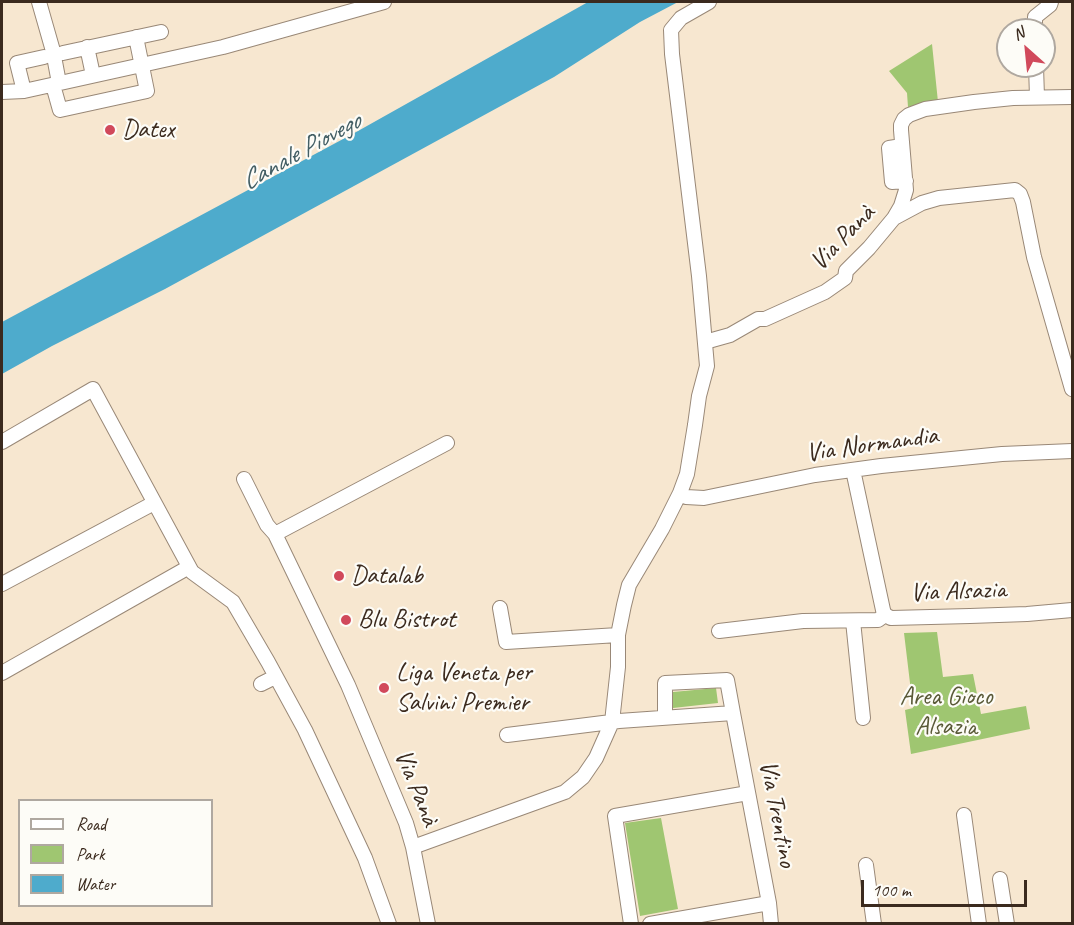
<!DOCTYPE html>
<html>
<head>
<meta charset="utf-8">
<style>
	body { margin:0 }
	#map { position:relative; width:1074px; height:925px; overflow:hidden; background:#f7e7d0; font-family:Caveat,sans-serif }
	canvas { display:block }
	.frame { position:absolute; inset:0; border:3px solid #3b2a1e; pointer-events:none }
	.legend { position:absolute; left:18px; top:799px; width:195px; height:108px; box-sizing:border-box; background:#fdfcf7; border:2px solid #afa8a0; margin:0; padding:8px 10px; list-style:none; font-size:18px; color:#3b2a1e }
	.legend li { display:flex; align-items:center; gap:12px; height:30px }
	.legend b { width:30px; border:2px solid #afa8a0 }
	.north { position:absolute; left:996px; top:18px; width:60px; height:60px; box-sizing:border-box; background:#fdfcf7; border:2px solid #afa8a0; border-radius:50%; rotate:333deg; font-size:16px; font-weight:700; line-height:24px; text-align:center; color:#3b2a1e }
	.north::after { content:''; display:block; margin:auto; width:21px; height:27px; background:#d1495b; clip-path:polygon(50% 0,100% 100%,50% 72%,0 100%) }
	.scale { position:absolute; left:861px; top:880px; width:166px; height:27px; box-sizing:border-box; border:3px solid #3b2a1e; border-top:0; padding-left:8px; font-size:18px; line-height:21px; white-space:nowrap; color:#3b2a1e; -webkit-text-stroke:4px #fdfcf7; paint-order:stroke }
</style>
</head>
<body>
<div id="map">
<canvas width="1074" height="925"></canvas>
<div class="frame"></div>
<ul class="legend">
<li><b style="height:8px;background:#fff"></b>Road</li>
<li><b style="height:16px;background:#9fc671"></b>Park</li>
<li><b style="height:16px;background:#4eabcc"></b>Water</li>
</ul>
<div class="north">N</div>
<div class="scale">100 m</div>
</div>
<script>
const ctx = document.querySelector('canvas').getContext('2d');
ctx.lineJoin = 'round';
function fill(path, color) { ctx.fillStyle = color; ctx.fill(path, 'evenodd'); }
const shape = rows => new Path2D(rows.map(r => 'M' + r).join(''));
function stroke(path, color, width, dash) { ctx.strokeStyle = color; ctx.lineWidth = width; ctx.lineCap = dash ? 'butt' : 'round'; ctx.setLineDash(dash || []); ctx.stroke(path); }
function label(font, color, halo, rows, align = 'center') {
  ctx.font = font + ' Caveat,sans-serif'; ctx.lineWidth = 4.5; ctx.setLineDash([]); ctx.textBaseline = 'middle'; ctx.strokeStyle = halo; ctx.fillStyle = color; for (const [text, x, y, turn = 0] of rows) {
    ctx.save(); ctx.translate(x, y); ctx.rotate((+turn || 0) * Math.PI / 180); ctx.textAlign = isNaN(turn) ? turn : align; if (halo) ctx.strokeText(text, 0, 0); ctx.fillText(text, 0, 0); ctx.restore();
  }
}
fill(shape([
	[932,44,938,102,908,107,907,93,889,71],
	[937,632,943,677,973,674,981,714,1026,706,1030,729,911,754,905,710,913,708,904,633],
	[716,688,718,703,673,708,673,692],
	[661,818,678,909,640,916,625,823]
]), '#9fc671');
fill(shape([
	[588,2,678,2,640,22,554,77,165,289,52,346,2,374,2,322,358,131]
]), '#4eabcc');
const minor = shape([
	[39,2,53,51,59,83],
	[1035,30,1035,17,1050,5,1051,2],
	[87,47,93,75],
	[63,53,161,32],
	[1036,66,1037,97],
	[53,85,60,110,147,91,136,37],
	[24,91,17,63,44,57],
	[2,92,24,91,223,47,384,2],
	[902,146,889,148,892,182,906,181],
	[894,218,901,206,906,190,901,130,901,125,904,119,909,115,925,109,974,102,1013,98,1072,97],
	[705,342,730,335,758,319,765,319,825,292,845,278,846,271,869,248,894,218,922,203,939,198,1015,190,1020,194,1023,202,1034,257,1072,389],
	[2,442,93,389,192,572,233,602,268,662,305,730,365,858,389,924],
	[853,470,883,610,885,615,891,618,970,616,1027,614,1072,610],
	[244,479,267,525,275,534],
	[680,493,686,497,704,498,815,475,881,466,1002,454,1072,451],
	[2,584,154,503],
	[500,608,506,642,618,635],
	[853,621,863,718],
	[719,631,803,621,878,620,885,615],
	[2,673,189,567],
	[261,684,275,677],
	[665,717,665,683,727,680,733,713],
	[507,735,619,721,733,713,769,903,771,924],
	[964,815,979,924],
	[413,847,565,792,583,777,596,758,612,722,618,667,618,635,624,605,629,585,662,529,680,493,687,474,695,425,699,396,707,366,699,276,672,54,671,30,681,18,709,2],
	[866,865,874,924],
	[1000,879,1007,924],
	[428,924,413,847,406,823,348,685,275,534,447,443],
	[631,924,615,816,748,793],
	[650,924,769,903]
]);
stroke(minor, '#987', 16);
stroke(minor, '#fff', 14);
for (const [x, y, r, color] of [
	[110,130,6,"#d1495b"],
	[339,576,6,"#d1495b"],
	[346,620,6,"#d1495b"],
	[384,688,6,"#d1495b"]
]) { const dot = new Path2D(); dot.arc(x, y, r, 0, 2 * Math.PI); ctx.fillStyle = color; ctx.fill(dot); stroke(dot, '#fdfcf7', 2); }
label('26px', '#3b2a1e', '#fdfcf7', [
	["Datex",122,130],
	["Datalab",351,576],
	["Blu Bistrot",358,620],
	["Liga Veneta per",396,673],
	["Salvini Premier",396,703]
], 'left');
label('26px', '#3b2a1e', '#fdfcf7', [
	["Via Panà",843,238,-46],
	["Via Normandia",872,445,-8],
	["Via Alsazia",958,592,-2],
	["Via Panà",416,788,68],
	["Via Trentino",777,814,79]
]);
label('26px', '#595937', '#fdfcf7', [
	["Area Gioco",946,697],
	["Alsazia",946,727]
]);
label('italic 27px', '#435e64', '#fdfcf7', [
	["Canale Piovego",301,152,-29]
]);
</script>
</body>
</html>
